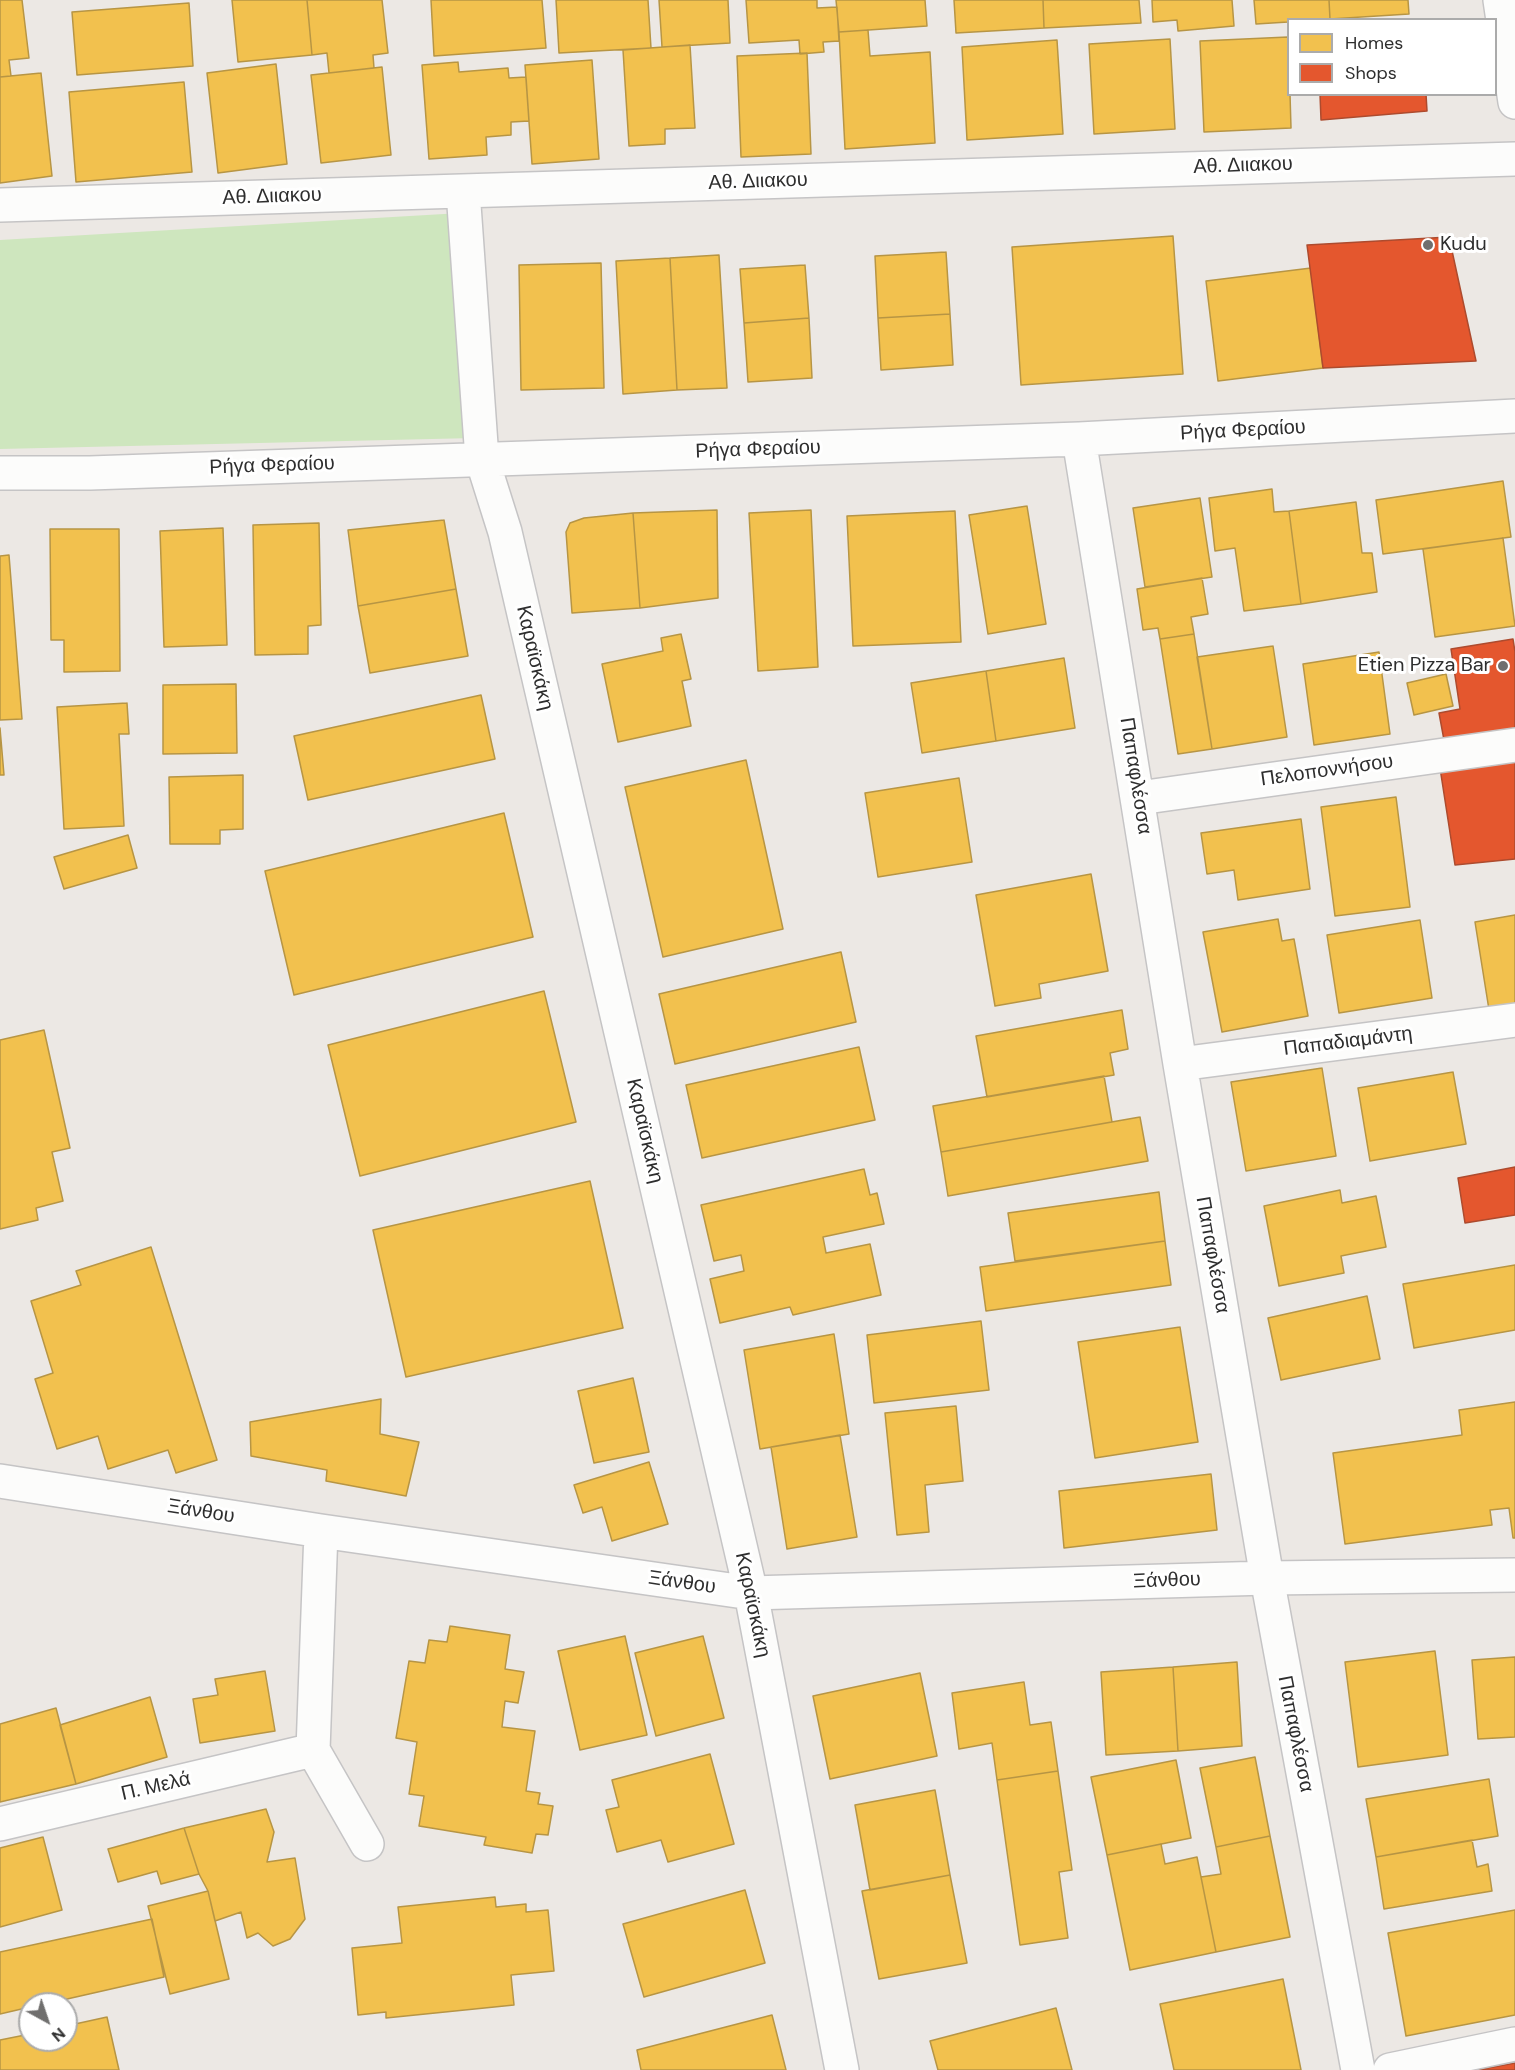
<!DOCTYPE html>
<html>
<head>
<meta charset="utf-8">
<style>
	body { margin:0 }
	#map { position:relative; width:1515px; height:2070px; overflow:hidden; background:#ece8e4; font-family:"DM Sans",sans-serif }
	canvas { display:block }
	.legend { position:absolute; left:1287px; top:18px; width:210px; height:78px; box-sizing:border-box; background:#fff; border:2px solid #ababab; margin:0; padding:8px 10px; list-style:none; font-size:18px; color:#2e2e2e }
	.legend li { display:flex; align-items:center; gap:12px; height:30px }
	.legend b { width:30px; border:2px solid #ababab }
	.north { position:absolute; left:18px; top:1992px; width:60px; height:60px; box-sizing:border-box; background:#fff; border:2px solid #ababab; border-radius:50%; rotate:140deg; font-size:16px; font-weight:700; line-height:24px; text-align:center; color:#2e2e2e }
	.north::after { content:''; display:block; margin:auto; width:21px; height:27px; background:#706f6e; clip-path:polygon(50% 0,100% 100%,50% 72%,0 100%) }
</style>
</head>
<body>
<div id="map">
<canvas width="1515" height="2070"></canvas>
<ul class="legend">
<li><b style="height:16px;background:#f2c14e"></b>Homes</li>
<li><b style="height:16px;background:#e4572e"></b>Shops</li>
</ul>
<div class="north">N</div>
</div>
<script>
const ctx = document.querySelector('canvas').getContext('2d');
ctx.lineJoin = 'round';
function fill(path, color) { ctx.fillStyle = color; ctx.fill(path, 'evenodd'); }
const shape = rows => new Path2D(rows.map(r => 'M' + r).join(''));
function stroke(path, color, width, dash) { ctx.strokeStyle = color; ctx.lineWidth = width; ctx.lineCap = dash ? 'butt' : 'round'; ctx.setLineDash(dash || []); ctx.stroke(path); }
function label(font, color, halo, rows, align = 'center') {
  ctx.font = font + ' "DM Sans",sans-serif'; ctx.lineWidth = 6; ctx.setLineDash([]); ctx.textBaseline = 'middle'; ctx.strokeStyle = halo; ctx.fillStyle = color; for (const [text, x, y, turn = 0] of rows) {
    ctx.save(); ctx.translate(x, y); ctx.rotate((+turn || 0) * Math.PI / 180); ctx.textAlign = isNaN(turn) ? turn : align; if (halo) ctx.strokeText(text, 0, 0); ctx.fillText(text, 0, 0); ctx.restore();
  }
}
fill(shape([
	[461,213,475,438,0,449,0,240]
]), '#cee6be');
const homes = shape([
	[0,0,22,0,29,58,9,60,11,76,0,77,0,0],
	[232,0,307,0,312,55,238,62,232,0],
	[307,0,382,0,388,53,373,55,374,68,329,73,327,53,312,55,307,0],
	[431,0,542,0,546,48,434,56,431,0],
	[556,0,648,0,651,48,559,53,556,0],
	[659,0,728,0,730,43,662,47,659,0],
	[746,0,817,0,817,8,837,7,839,41,823,42,824,52,800,54,799,40,749,43,746,0],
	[836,0,925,0,927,26,839,32,836,0],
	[954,0,1043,0,1044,28,956,33,954,0],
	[1043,0,1139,0,1141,23,1044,28,1043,0],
	[1152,0,1232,0,1234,26,1178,31,1177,20,1153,22,1152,0],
	[1254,0,1329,0,1330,19,1288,20,1288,22,1256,24,1254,0],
	[1329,0,1408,0,1409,14,1330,19,1329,0],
	[189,3,193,66,77,75,72,12,189,3],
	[868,30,870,56,930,52,935,143,845,149,839,32,868,30],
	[1288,37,1288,94,1290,94,1291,128,1204,132,1200,41,1288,37],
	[1170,39,1175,129,1094,134,1089,44,1170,39],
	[1057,40,1063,134,967,140,962,47,1057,40],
	[690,45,695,128,665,129,665,144,629,146,623,50,690,45],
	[807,53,811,154,741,157,737,56,807,53],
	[592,60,599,159,532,164,525,65,592,60],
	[458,62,459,72,508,68,509,78,526,77,529,121,511,122,511,135,486,137,487,155,429,159,422,65,458,62],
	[276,64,287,164,218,173,207,73,276,64],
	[382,67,391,155,321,163,311,75,382,67],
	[41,73,52,176,0,183,0,77,41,73],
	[184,82,192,172,76,182,69,92,184,82],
	[1173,236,1183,374,1021,385,1012,247,1173,236],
	[946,252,950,314,878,318,875,256,946,252],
	[719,255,727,388,677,390,670,258,719,255],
	[670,258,677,390,623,394,616,261,670,258],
	[601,263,604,388,521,390,519,265,601,263],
	[805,265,809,318,744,323,740,269,805,265],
	[1311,268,1323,368,1218,381,1206,281,1311,268],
	[950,314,953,365,881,370,878,318,950,314],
	[809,318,812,378,748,382,744,323,809,318],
	[1503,481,1511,537,1383,554,1376,500,1503,481],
	[1272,489,1274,512,1289,511,1301,604,1244,611,1235,548,1215,551,1209,498,1272,489],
	[1200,498,1212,577,1145,587,1133,508,1200,498],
	[1356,502,1362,553,1372,553,1377,592,1301,604,1289,511,1356,502],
	[1027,506,1046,624,988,634,969,515,1027,506],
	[717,510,718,598,640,608,633,513,717,510],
	[811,510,818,667,758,671,749,513,811,510],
	[955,511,961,642,853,646,847,516,955,511],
	[633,513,640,608,572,613,566,532,570,523,584,518,633,513],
	[444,520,456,589,358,606,348,530,444,520],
	[319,523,321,625,308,626,308,654,255,655,253,525,319,523],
	[223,528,227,645,164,647,160,531,223,528],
	[50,529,119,529,120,671,64,672,64,640,51,640,50,529],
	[1503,538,1515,626,1435,637,1423,549,1503,538],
	[9,555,22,719,0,720,0,556,9,555],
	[1202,578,1208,614,1191,617,1194,634,1160,639,1158,628,1143,630,1137,589,1202,578],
	[456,589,468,656,370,673,358,606,456,589],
	[681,634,691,679,682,681,691,726,618,742,602,664,663,651,661,638,681,634],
	[1194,634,1212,749,1178,754,1160,639,1194,634],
	[1273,646,1287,737,1212,749,1197,657,1273,646],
	[1379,652,1390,734,1314,745,1303,664,1379,652],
	[1064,658,1075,728,996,741,986,671,1064,658],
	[986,671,996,741,922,753,911,683,986,671],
	[1446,674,1453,706,1414,715,1407,683,1446,674],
	[236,684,237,753,163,754,163,685,236,684],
	[481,695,495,759,308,800,294,736,481,695],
	[127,703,129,734,119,734,124,826,64,829,57,707,127,703],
	[0,728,4,775,0,775,0,728],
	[746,760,783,929,663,957,625,787,746,760],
	[243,775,243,829,220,830,220,844,170,844,169,777,243,775],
	[959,778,972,862,878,877,865,793,959,778],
	[1396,797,1410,907,1335,916,1321,807,1396,797],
	[504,813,533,937,294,995,265,871,504,813],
	[1301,819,1310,889,1238,900,1234,870,1207,874,1201,833,1301,819],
	[128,835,137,868,64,889,54,857,128,835],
	[1091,874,1108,971,1039,984,1041,998,995,1006,976,895,1091,874],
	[1515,915,1515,1012,1490,1016,1475,922,1515,915],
	[1278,919,1282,941,1294,939,1308,1016,1222,1032,1203,932,1278,919],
	[1420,920,1432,998,1339,1013,1327,935,1420,920],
	[841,952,856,1022,675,1064,659,994,841,952],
	[544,991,576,1122,360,1176,328,1045,544,991],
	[1122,1010,1128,1049,1110,1053,1114,1075,987,1097,976,1036,1122,1010],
	[44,1030,70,1148,52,1152,63,1201,36,1208,38,1220,0,1229,0,1040,44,1030],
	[859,1047,875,1120,702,1158,686,1085,859,1047],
	[1322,1068,1336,1156,1246,1171,1231,1082,1322,1068],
	[1453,1072,1466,1144,1370,1161,1358,1088,1453,1072],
	[1104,1076,1112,1122,941,1152,933,1106,1104,1076],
	[1140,1117,1148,1161,948,1196,941,1152,1140,1117],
	[864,1169,870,1195,877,1193,884,1224,823,1237,826,1253,870,1244,881,1295,793,1315,790,1307,720,1323,710,1279,744,1271,741,1255,714,1261,701,1205,864,1169],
	[590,1181,623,1328,406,1377,373,1230,590,1181],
	[1340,1190,1342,1203,1376,1196,1386,1247,1341,1256,1344,1273,1279,1286,1264,1206,1340,1190],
	[1159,1192,1165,1241,1015,1261,1008,1213,1159,1192],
	[1165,1241,1171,1285,986,1311,980,1267,1165,1241],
	[151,1247,217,1460,176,1473,168,1450,108,1469,98,1436,57,1449,35,1379,53,1373,31,1301,81,1285,76,1271,151,1247],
	[1515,1265,1515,1330,1414,1348,1403,1284,1515,1265],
	[1367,1296,1380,1359,1281,1380,1268,1318,1367,1296],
	[981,1321,989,1390,874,1403,867,1335,981,1321],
	[1180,1327,1198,1442,1095,1458,1078,1342,1180,1327],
	[834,1334,849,1434,760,1449,744,1350,834,1334],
	[633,1378,649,1452,594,1463,578,1391,633,1378],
	[381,1399,380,1434,419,1442,406,1496,326,1481,327,1470,251,1456,250,1422,381,1399],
	[1515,1402,1515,1538,1513,1538,1509,1508,1490,1510,1492,1525,1345,1544,1333,1453,1462,1435,1459,1410,1515,1402],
	[956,1406,963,1481,925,1485,929,1532,897,1535,885,1413,956,1406],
	[840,1435,857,1537,787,1549,771,1447,840,1435],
	[649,1462,668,1524,612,1541,602,1507,583,1513,574,1485,649,1462],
	[1211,1474,1217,1530,1064,1548,1059,1491,1211,1474],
	[450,1626,510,1635,505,1669,524,1672,518,1703,505,1701,502,1727,535,1731,526,1791,540,1793,538,1804,553,1806,548,1835,536,1834,532,1853,484,1845,486,1837,419,1826,424,1796,409,1794,417,1742,396,1738,409,1661,425,1663,429,1640,447,1642,450,1626],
	[625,1636,647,1735,580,1750,558,1651,625,1636],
	[703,1636,724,1718,656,1736,635,1653,703,1636],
	[1435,1651,1448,1755,1358,1767,1345,1662,1435,1651],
	[1515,1657,1515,1737,1478,1739,1472,1660,1515,1657],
	[1237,1662,1242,1746,1178,1751,1173,1667,1237,1662],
	[1173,1667,1178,1751,1106,1755,1101,1672,1173,1667],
	[265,1671,275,1731,200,1743,193,1699,218,1695,215,1679,265,1671],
	[920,1673,937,1756,830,1779,813,1696,920,1673],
	[1024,1682,1030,1725,1051,1722,1058,1771,997,1780,992,1743,959,1749,952,1693,1024,1682],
	[150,1697,167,1757,76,1784,60,1725,150,1697],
	[56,1708,76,1784,0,1802,0,1724,56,1708],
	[710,1754,734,1844,668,1862,661,1840,617,1852,606,1810,619,1807,612,1780,710,1754],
	[1255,1757,1270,1836,1216,1847,1200,1768,1255,1757],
	[1176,1760,1191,1838,1107,1855,1091,1777,1176,1760],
	[1058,1771,1072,1870,1059,1872,1068,1938,1020,1945,997,1780,1058,1771],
	[1489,1779,1498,1836,1376,1857,1366,1799,1489,1779],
	[935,1790,950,1875,870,1890,855,1805,935,1790],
	[266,1809,274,1832,267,1862,295,1858,305,1919,290,1939,273,1946,258,1933,247,1938,241,1912,215,1921,208,1891,199,1874,184,1828,266,1809],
	[184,1828,199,1874,161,1884,157,1871,118,1882,108,1849,184,1828],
	[1270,1836,1290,1937,1216,1952,1201,1877,1221,1874,1216,1847,1270,1836],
	[43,1837,62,1910,0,1927,0,1848,43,1837],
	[1472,1840,1477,1867,1488,1864,1492,1891,1384,1909,1376,1857,1472,1840],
	[1161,1844,1165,1864,1197,1857,1216,1952,1130,1970,1107,1855,1161,1844],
	[950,1875,967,1963,879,1979,862,1891,950,1875],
	[745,1890,765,1963,644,1997,623,1924,745,1890],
	[208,1891,229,1979,170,1994,148,1906,208,1891],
	[495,1897,496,1907,526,1904,526,1912,548,1910,554,1971,511,1975,514,2005,386,2018,386,2012,358,2015,352,1948,402,1943,398,1907,495,1897],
	[1515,1910,1515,2015,1406,2036,1388,1933,1515,1910],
	[152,1919,164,1977,45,2004,30,2004,30,2007,0,2014,0,1952,152,1919],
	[1283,1979,1301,2070,1174,2070,1160,2004,1283,1979],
	[1056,2008,1072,2070,938,2070,930,2041,1056,2008],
	[772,2015,786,2070,641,2070,637,2050,772,2015],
	[107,2017,119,2070,0,2070,0,2040,30,2034,30,2040,66,2040,66,2026,107,2017]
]);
fill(homes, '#f2c14e');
stroke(homes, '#b79544', 1.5);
const shops = shape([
	[1320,94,1426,94,1427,111,1321,120,1320,94],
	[1449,237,1476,361,1323,368,1307,245,1449,237],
	[1513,639,1515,652,1515,729,1444,740,1439,713,1460,709,1451,649,1513,639],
	[1515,745,1515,859,1455,865,1438,755,1515,745],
	[1515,1167,1515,1215,1465,1223,1458,1178,1515,1167],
	[1515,2063,1515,2070,1477,2070,1515,2063]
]);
fill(shops, '#e4572e');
stroke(shops, '#ad4b2e', 1.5);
const pedestrian = shape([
	[1267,1578,1358,2070],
	[1390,2070,1515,2044]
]);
const minor = shape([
	[463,191,482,459,505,532,751,1593,842,2070],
	[0,205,1515,159],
	[1079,439,1180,1064,1267,1578],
	[0,473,90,473,1079,439,1515,416],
	[1139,798,1515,745],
	[1180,1064,1515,1020],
	[0,1481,321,1531,751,1593,1267,1578,1515,1575],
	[321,1531,313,1750,367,1844],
	[0,1824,313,1750]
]);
const tertiary = shape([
	[1500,0,1515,102]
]);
stroke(pedestrian, '#c5c4c5', 36);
stroke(minor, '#c5c4c5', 36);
stroke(tertiary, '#c5c4c5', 36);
stroke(pedestrian, '#fcfcfb', 33);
stroke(minor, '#fcfcfb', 33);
stroke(tertiary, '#fcfcfb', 33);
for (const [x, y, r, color] of [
	[1428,245,6,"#706f6e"],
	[1503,666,6,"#706f6e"]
]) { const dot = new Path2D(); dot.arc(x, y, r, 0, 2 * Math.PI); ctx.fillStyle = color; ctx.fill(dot); stroke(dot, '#fff', 2); }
label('20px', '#2e2e2e', '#fff', [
	["Αθ. Διιακου",1243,166,-2],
	["Αθ. Διιακου",758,182,-2],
	["Αθ. Διιακου",272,197,-2],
	["Ρήγα Φεραίου",1243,431,-3],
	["Ρήγα Φεραίου",758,450,-2],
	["Ρήγα Φεραίου",272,466,-2],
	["Καραϊσκάκη",534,658,77],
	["Πελοποννήσου",1327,771,-8],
	["Παπαφλέσσα",1135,776,81],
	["Παπαδιαμάντη",1348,1042,-7],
	["Καραϊσκάκη",644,1131,77],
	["Παπαφλέσσα",1212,1255,80],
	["Ξάνθου",201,1512,9],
	["Ξάνθου",1167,1581,-2],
	["Ξάνθου",682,1583,8],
	["Καραϊσκάκη",752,1605,78],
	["Παπαφλέσσα",1295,1734,79],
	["Π. Μελά",156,1787,-13]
]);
label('20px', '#2e2e2e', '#fff', [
	["Kudu",1440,245],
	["Etien Pizza Bar",1491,666,"right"]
], 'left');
</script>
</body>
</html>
